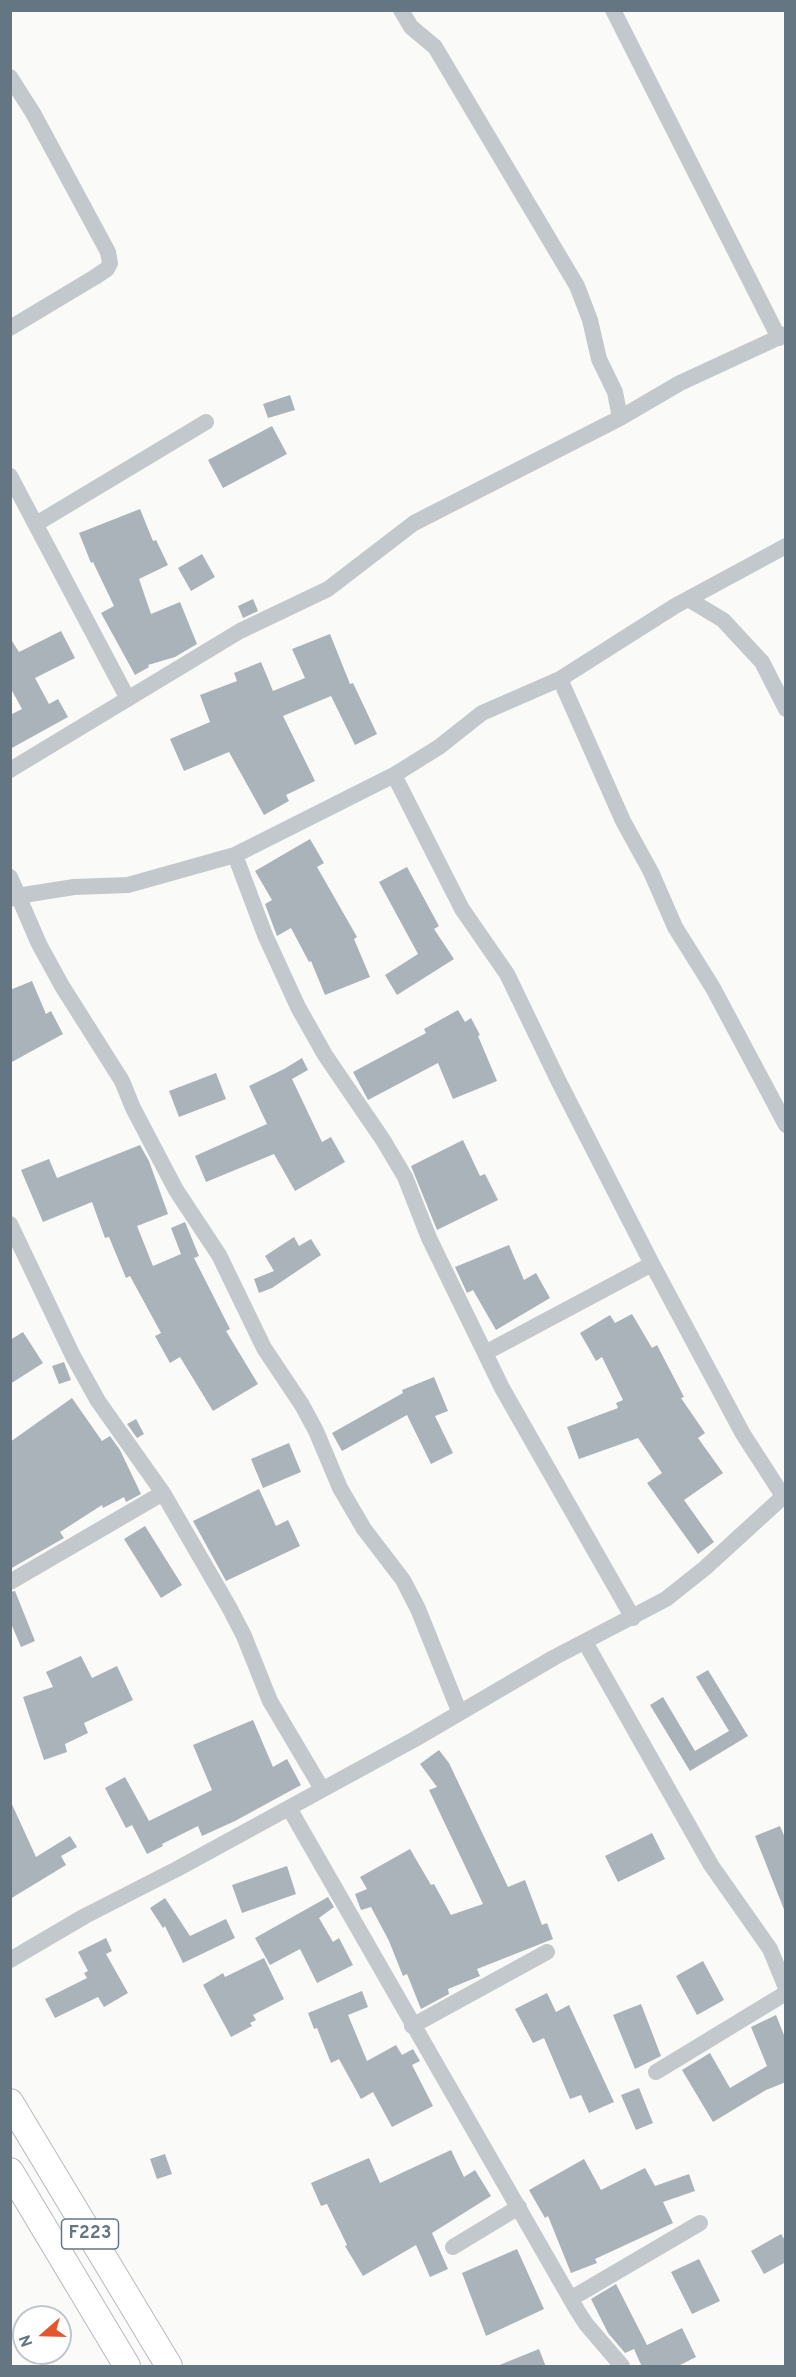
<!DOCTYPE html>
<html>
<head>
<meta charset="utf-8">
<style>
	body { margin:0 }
	#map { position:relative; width:796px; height:2377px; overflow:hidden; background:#fafaf8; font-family:Overpass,sans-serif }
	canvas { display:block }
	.frame { position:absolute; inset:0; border:12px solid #657683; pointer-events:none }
	.north { position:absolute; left:12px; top:2305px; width:60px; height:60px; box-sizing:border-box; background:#fff; border:2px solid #c1c8cd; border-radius:50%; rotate:250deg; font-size:16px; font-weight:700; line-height:24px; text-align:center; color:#657683 }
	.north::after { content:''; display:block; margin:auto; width:21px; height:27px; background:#e4572e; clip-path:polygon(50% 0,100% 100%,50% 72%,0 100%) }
</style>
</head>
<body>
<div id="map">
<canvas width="796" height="2377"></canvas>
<div class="frame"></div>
<div class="north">N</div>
</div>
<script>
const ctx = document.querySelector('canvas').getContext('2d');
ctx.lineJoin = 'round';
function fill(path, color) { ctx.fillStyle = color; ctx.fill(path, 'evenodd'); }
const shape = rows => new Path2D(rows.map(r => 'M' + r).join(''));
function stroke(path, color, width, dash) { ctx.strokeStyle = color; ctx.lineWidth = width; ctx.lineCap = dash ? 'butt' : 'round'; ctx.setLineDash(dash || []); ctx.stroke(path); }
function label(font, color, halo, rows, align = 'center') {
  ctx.font = font + ' Overpass,sans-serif'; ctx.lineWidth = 6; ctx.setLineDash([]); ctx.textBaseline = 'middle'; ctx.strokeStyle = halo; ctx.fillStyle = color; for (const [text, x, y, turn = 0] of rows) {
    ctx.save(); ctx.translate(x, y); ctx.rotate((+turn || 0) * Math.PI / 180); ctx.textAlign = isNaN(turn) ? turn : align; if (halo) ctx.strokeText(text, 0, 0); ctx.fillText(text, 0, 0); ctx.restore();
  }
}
fill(shape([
	[290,395,295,410,268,418,263,404],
	[272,426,287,454,223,488,208,460],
	[140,509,153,541,156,540,168,565,139,579,151,614,180,602,197,644,175,657,148,665,149,667,135,675,101,613,114,606,93,562,91,563,79,533],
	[202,554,215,577,191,591,178,568],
	[253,599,258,611,243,618,238,606],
	[61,631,75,658,35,678,49,704,58,699,68,717,10,749,10,715,22,709,10,687,10,638,19,652],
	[330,634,350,684,353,683,377,734,355,745,331,696,283,716,315,781,286,795,289,801,264,815,229,752,184,771,170,739,210,722,200,695,237,681,234,673,261,662,273,691,305,678,292,649],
	[310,839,324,863,317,867,357,937,354,939,370,977,325,995,311,961,309,962,291,928,277,936,265,904,272,900,255,871],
	[407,867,439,926,434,929,454,959,397,995,385,975,418,954,379,882],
	[32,981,46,1014,51,1011,63,1034,10,1063,10,990],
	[458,1010,465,1022,471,1018,480,1035,478,1036,497,1081,453,1099,438,1063,368,1100,353,1072,426,1033,424,1029],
	[302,1058,308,1070,292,1079,322,1142,331,1137,345,1162,295,1191,274,1154,206,1182,195,1156,267,1124,249,1086,284,1069],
	[216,1073,226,1099,179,1117,169,1091],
	[463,1140,480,1176,485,1174,498,1200,437,1230,411,1166],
	[140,1145,149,1161,168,1214,137,1226,153,1266,181,1254,171,1228,185,1222,199,1256,194,1258,230,1329,226,1331,258,1384,213,1411,180,1357,170,1363,155,1336,161,1333,130,1276,126,1278,109,1237,105,1238,92,1202,43,1222,21,1170,49,1159,57,1178],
	[294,1237,299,1246,311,1239,321,1255,272,1288,259,1293,254,1279,274,1271,265,1256],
	[509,1245,524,1280,536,1273,550,1298,496,1330,473,1290,467,1293,455,1267],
	[632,1314,652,1348,657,1345,684,1397,681,1398,705,1433,698,1438,723,1473,684,1500,714,1542,698,1554,647,1483,662,1473,638,1438,579,1459,567,1427,618,1408,616,1403,623,1400,602,1357,596,1361,580,1333,610,1315,615,1323],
	[23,1332,43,1363,10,1384,10,1340],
	[64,1362,71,1380,59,1384,52,1366],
	[434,1377,448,1411,435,1416,453,1453,431,1464,407,1415,342,1451,332,1433,403,1393,402,1390],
	[72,1398,102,1441,110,1436,120,1450,141,1494,126,1502,124,1497,103,1508,102,1505,60,1532,64,1538,10,1569,10,1442],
	[136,1419,144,1434,137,1438,127,1424],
	[289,1443,301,1472,263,1488,251,1459],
	[259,1489,276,1526,288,1520,300,1546,226,1581,193,1521],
	[145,1526,182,1585,161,1598,124,1539],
	[15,1591,35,1641,21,1647,10,1621,10,1592],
	[81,1656,92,1678,117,1666,133,1700,84,1723,88,1733,65,1744,67,1752,44,1760,23,1697,53,1687,46,1672],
	[708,1670,748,1736,690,1771,650,1705,663,1697,695,1751,729,1731,696,1677],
	[253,1720,273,1767,287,1759,301,1785,235,1821,202,1836,198,1826,162,1844,163,1846,147,1854,132,1825,126,1828,105,1788,125,1777,149,1821,212,1790,193,1745],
	[439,1750,449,1763,508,1887,525,1880,542,1925,547,1923,553,1939,477,1969,480,1976,448,1989,449,1994,421,2009,407,1974,403,1976,389,1941,371,1907,361,1910,355,1894,367,1889,360,1877,410,1849,431,1885,434,1884,451,1915,483,1904,429,1790,437,1787,420,1764],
	[10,1800,36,1857,70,1836,77,1847,61,1856,66,1865,10,1899],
	[780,1826,786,1840,785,1912,755,1836],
	[652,1833,665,1859,618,1882,605,1856],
	[287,1866,296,1894,242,1913,232,1885],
	[328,1897,334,1907,319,1918,333,1942,339,1938,353,1965,317,1983,300,1949,270,1965,255,1938],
	[165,1898,190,1936,226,1919,235,1938,183,1963,165,1926,163,1928,150,1908],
	[106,1938,112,1951,106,1954,128,1993,104,2007,98,1997,55,2018,45,1999,87,1978,84,1973,88,1971,78,1952],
	[264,1958,284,1999,253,2015,256,2020,250,2023,252,2026,231,2037,203,1985,223,1973,225,1977],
	[703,1961,724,2000,697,2015,676,1976],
	[362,1991,368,2007,348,2015,367,2061,396,2045,402,2055,413,2049,420,2061,412,2065,433,2106,392,2127,373,2092,361,2099,339,2059,331,2063,317,2028,314,2029,308,2013],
	[547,1993,556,2012,569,2005,614,2102,589,2113,581,2095,570,2099,544,2038,533,2043,515,2009],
	[641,2004,661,2056,635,2069,613,2015],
	[776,2015,786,2040,786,2082,766,2090,713,2122,682,2070,710,2053,730,2088,767,2066,751,2027],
	[639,2088,653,2123,636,2130,621,2095],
	[451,2150,464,2177,475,2170,491,2196,432,2233,448,2269,430,2277,416,2245,363,2276,345,2246,347,2245,327,2204,321,2206,311,2183,369,2158,380,2183],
	[165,2154,172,2174,157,2179,150,2159],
	[584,2159,601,2190,645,2168,655,2186,689,2174,695,2191,663,2202,673,2223,595,2259,597,2263,571,2273,548,2216,545,2218,529,2190],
	[781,2234,786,2242,786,2262,764,2274,751,2251],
	[517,2249,544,2309,486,2336,462,2273],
	[699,2259,720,2301,692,2314,671,2272],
	[616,2284,647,2345,682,2328,696,2357,676,2367,642,2367,634,2349,625,2353,608,2333,591,2299],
	[539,2349,546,2367,498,2367,497,2366]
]), '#aab3b9');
const primary = shape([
	[10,2102,169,2366],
	[10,2171,127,2366]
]);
stroke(primary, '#b5babe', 28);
stroke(shape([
	[401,10,411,27,435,47,577,286,590,320,599,359,615,392,620,418],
	[613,10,779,338],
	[10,77,33,113,108,252,110,263,107,269,95,277,10,328],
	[10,476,128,699],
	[36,524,206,422],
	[688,599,723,620,762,662,786,709],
	[560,679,623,821,651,872,675,927,713,988,786,1125],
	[10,770,240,631,328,589,414,523,620,418,680,383,786,334],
	[394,775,462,909,507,974,559,1082,652,1264,743,1434,783,1496],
	[235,855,265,935,298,1007,325,1055,383,1140,405,1177,429,1238,502,1388,633,1618],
	[10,877,39,944,62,986,122,1081,133,1108,176,1190,219,1255,264,1348,302,1405,316,1431,340,1488,364,1529,403,1580,418,1609,459,1711],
	[10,899,17,896,74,887,128,885,235,855,394,775,439,747,482,713,560,679,675,606,786,546],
	[10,1224,73,1356,98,1401,163,1493,229,1607,244,1636,270,1701,322,1789],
	[485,1353,652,1264],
	[10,1582,163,1493],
	[585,1642,711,1865,770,1949,786,1988],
	[289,1808,577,2310,586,2324,622,2366],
	[10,1960,85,1916,177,1869,415,1739,555,1657,666,1599,705,1568,786,1494],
	[412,2026,547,1952],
	[656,2072,786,1993],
	[453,2247,519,2207],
	[572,2298,700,2223]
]), '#c3c8cc', 16);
stroke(primary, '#fff', 26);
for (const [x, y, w] of [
	[90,2234,57]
]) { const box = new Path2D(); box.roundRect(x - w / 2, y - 15, w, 30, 4.5); ctx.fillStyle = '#fff'; ctx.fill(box); stroke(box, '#657683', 1.5); }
label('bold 18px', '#657683', null, [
	["F223",90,2234]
]);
</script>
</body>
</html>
